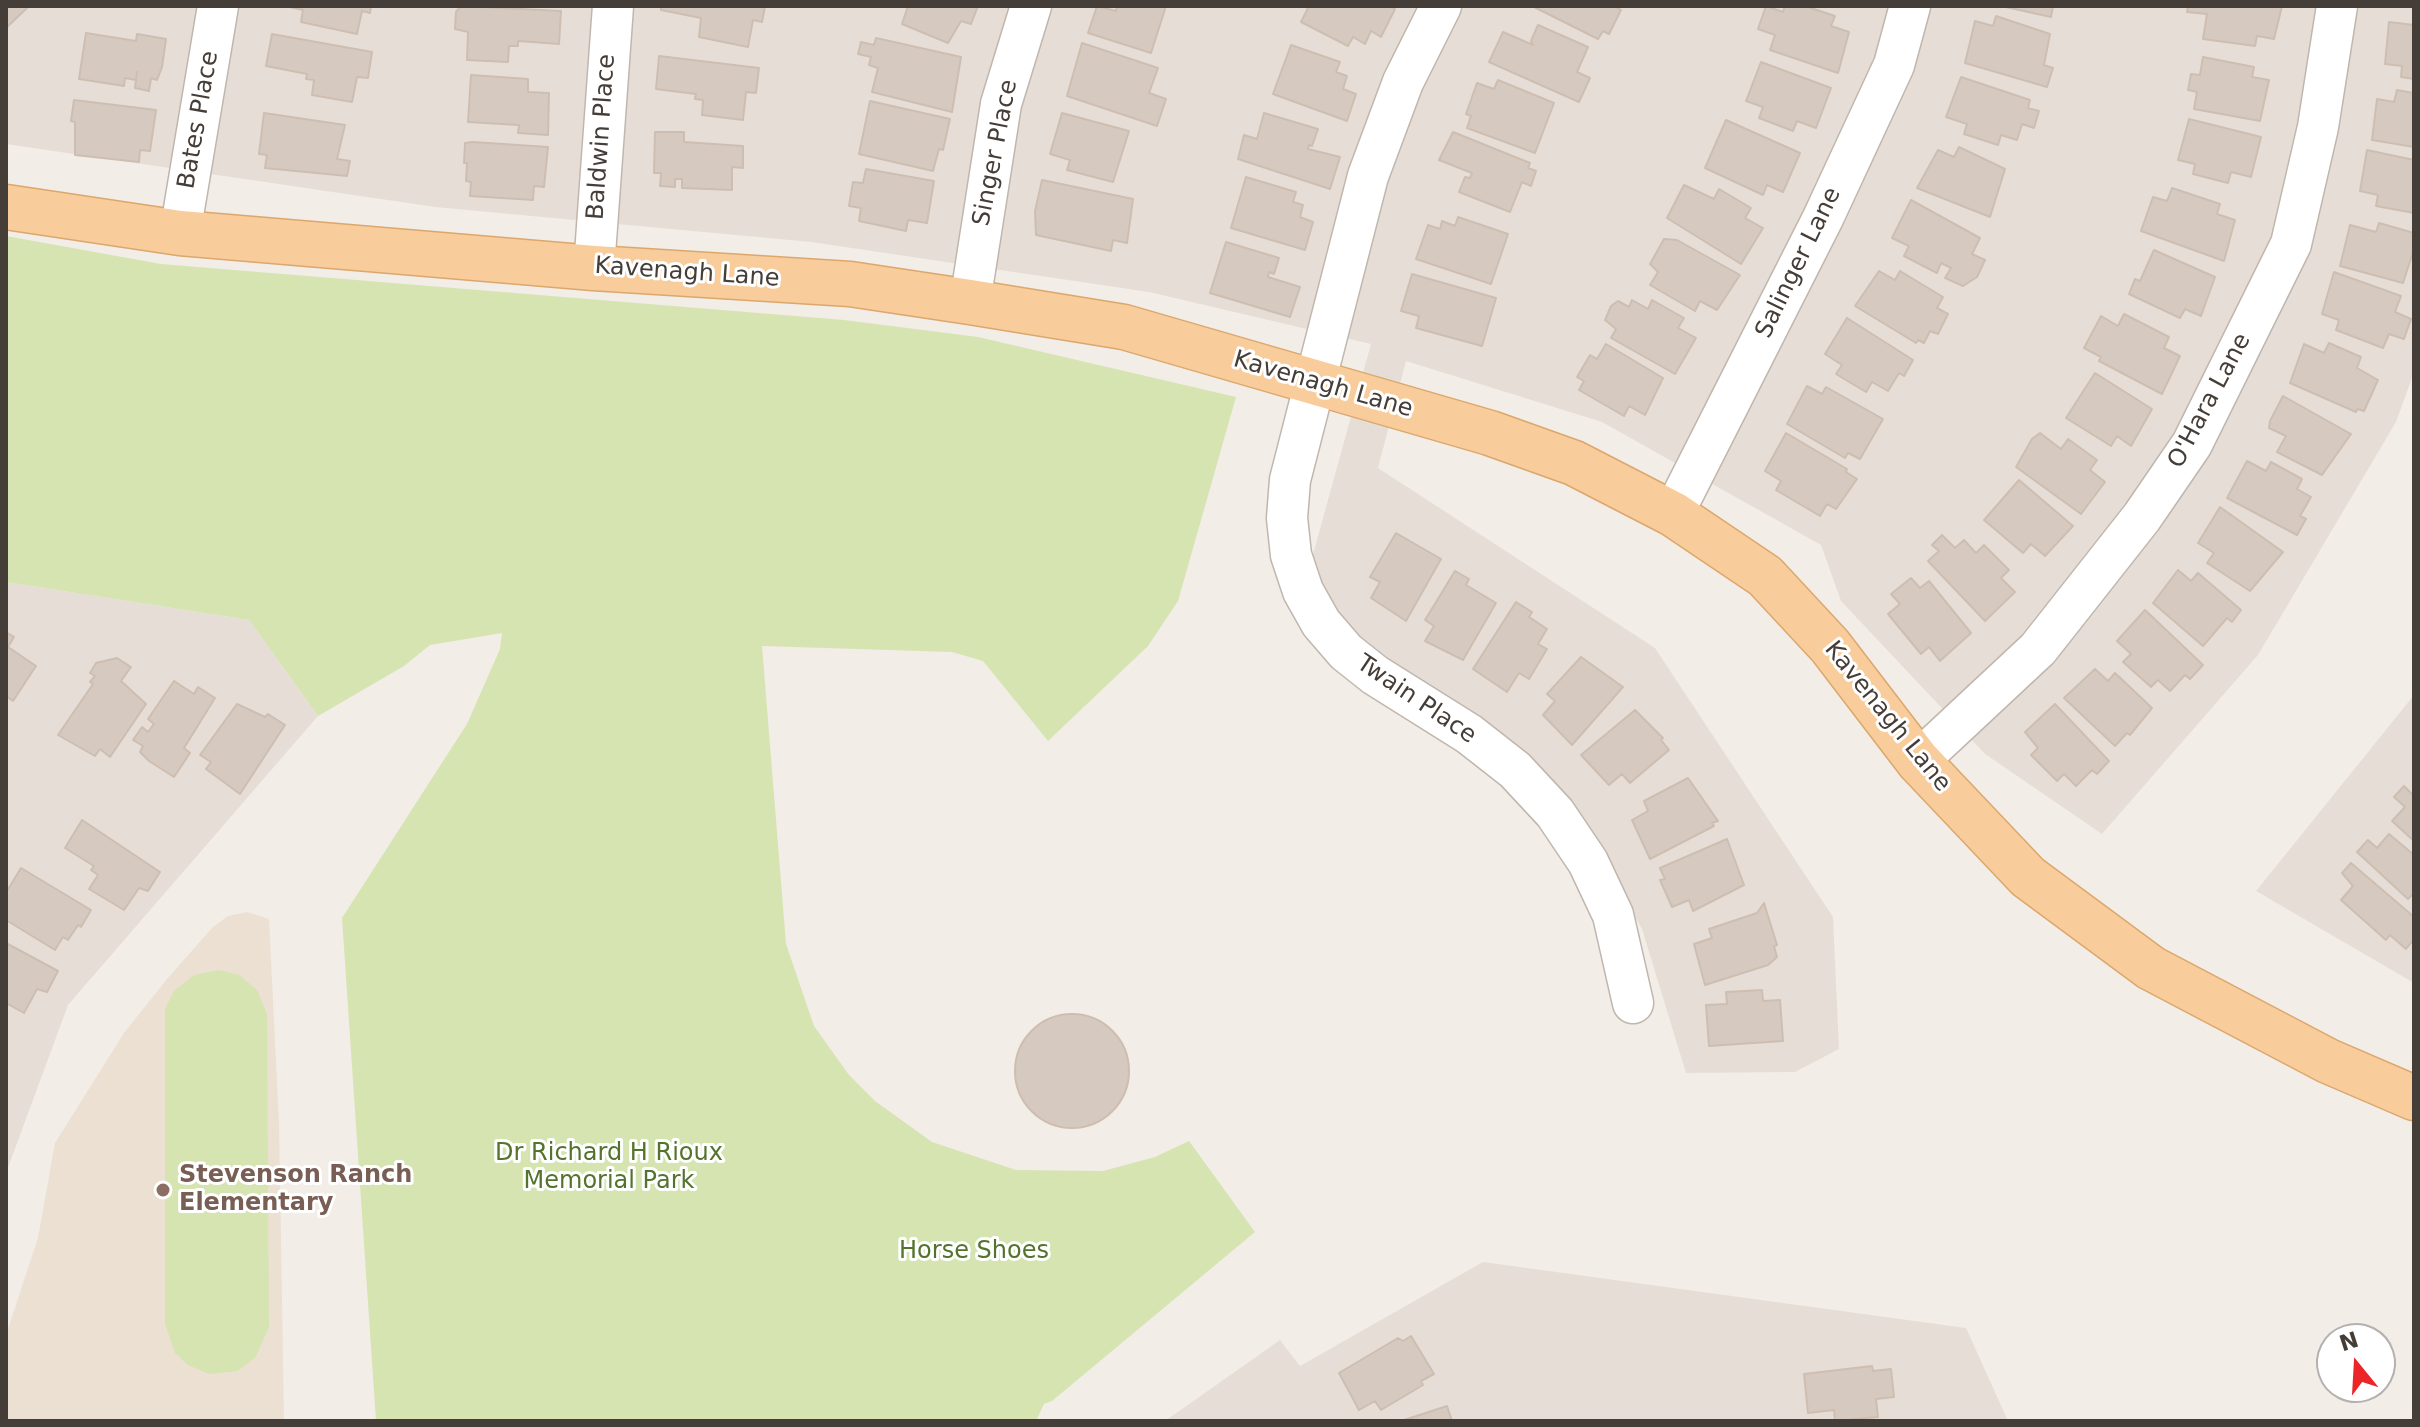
<!DOCTYPE html>
<html>
<head>
<meta charset="utf-8">
<style>
	body { margin:0 }
	#map { position:relative; width:2420px; height:1427px; overflow:hidden; background:#f2ede7; font-family:"DejaVu Sans",sans-serif }
	canvas { display:block }
	.frame { position:absolute; inset:0; border:8px solid #453d37; pointer-events:none }
	.north { position:absolute; left:2316px; top:1323px; width:80px; height:80px; box-sizing:border-box; background:#fff; border:2px solid #b5b1af; border-radius:50%; rotate:342deg; font-size:22px; font-weight:700; line-height:32px; text-align:center; color:#453d37 }
	.north::after { content:''; display:block; margin:auto; width:28px; height:36px; background:#ec2529; clip-path:polygon(50% 0,100% 100%,50% 72%,0 100%) }
</style>
</head>
<body>
<div id="map">
<canvas width="2420" height="1427"></canvas>
<div class="frame"></div>
<div class="north">N</div>
</div>
<script>
const ctx = document.querySelector('canvas').getContext('2d');
ctx.lineJoin = 'round';
function fill(path, color) { ctx.fillStyle = color; ctx.fill(path, 'evenodd'); }
const shape = rows => new Path2D(rows.map(r => 'M' + r).join(''));
function stroke(path, color, width, dash) { ctx.strokeStyle = color; ctx.lineWidth = width; ctx.lineCap = dash ? 'butt' : 'round'; ctx.setLineDash(dash || []); ctx.stroke(path); }
function label(font, color, halo, rows, align = 'center') {
  ctx.font = font + ' "DejaVu Sans",sans-serif'; ctx.lineWidth = 6; ctx.setLineDash([]); ctx.textBaseline = 'middle'; ctx.strokeStyle = halo; ctx.fillStyle = color; for (const [text, x, y, turn = 0] of rows) {
    ctx.save(); ctx.translate(x, y); ctx.rotate((+turn || 0) * Math.PI / 180); ctx.textAlign = isNaN(turn) ? turn : align; if (halo) ctx.strokeText(text, 0, 0); ctx.fillText(text, 0, 0); ctx.restore();
  }
}
fill(shape([
	[6,6,2414,6,2414,372,2396,422,2258,655,2102,834,1985,754,1841,601,1821,545,1602,422,1406,361,1378,468,1655,648,1833,917,1839,1049,1795,1072,1686,1073,1642,929,1575,809,1368,656,1307,576,1371,344,1149,292,811,242,435,207,6,144],
	[6,582,249,620,318,716,68,1005,6,1173],
	[2414,695,2414,983,2256,891],
	[1483,1262,1966,1328,2008,1421,1165,1421,1280,1340,1300,1366]
]), '#e6ded6');
fill(shape([
	[247,912,269,919,279,1124,284,1421,6,1421,6,1335,38,1238,55,1143,124,1033,167,979,213,927,228,916]
]), '#ebe0d2');
fill(shape([
	[6,236,161,264,844,320,978,337,1236,397,1178,601,1148,646,1048,741,983,661,952,652,762,646,786,944,814,1026,849,1075,875,1101,932,1142,1016,1170,1103,1171,1155,1157,1189,1141,1255,1232,1052,1401,1044,1404,1036,1421,376,1421,342,918,467,724,500,649,502,633,430,645,404,666,318,716,249,620,6,582],
	[219,970,239,975,257,990,267,1014,269,1327,255,1358,237,1371,209,1374,188,1365,175,1353,165,1324,165,1009,174,991,194,975]
]), '#d6e4b2');
const building = shape([
	[6,6,29,6,6,28,6,6],
	[285,6,371,6,370,13,362,11,357,34,301,22,303,10,285,6],
	[461,6,561,11,559,44,518,41,518,46,509,46,508,62,467,60,468,32,455,29,456,12,461,6],
	[661,6,765,6,762,22,753,20,748,47,699,37,701,18,661,10,661,6],
	[908,6,978,6,971,24,961,21,948,43,902,24,908,6],
	[1097,6,1116,11,1117,6,1166,6,1151,53,1088,33,1097,6],
	[1309,6,1390,6,1395,9,1381,37,1371,31,1365,44,1353,37,1348,46,1301,22,1309,6],
	[1532,6,1614,6,1621,10,1609,34,1603,31,1598,39,1532,6],
	[1766,6,1783,12,1785,6,1805,6,1835,16,1831,26,1849,32,1838,73,1770,50,1775,35,1758,29,1766,6],
	[2001,6,2053,6,2051,17,2001,6],
	[2188,6,2282,6,2274,39,2257,36,2255,46,2203,39,2207,14,2187,12,2188,6],
	[1996,16,2050,34,2044,65,2053,68,2047,87,1965,63,1975,21,1993,26,1996,16],
	[2389,22,2414,25,2414,79,2401,77,2402,66,2385,64,2389,22],
	[1538,25,1588,47,1577,72,1590,78,1579,102,1489,62,1503,32,1533,45,1531,41,1538,25],
	[86,33,136,41,137,34,166,39,162,67,157,80,151,78,149,91,135,88,137,72,136,80,125,78,124,86,79,79,86,33],
	[272,34,372,52,368,78,357,77,352,102,312,95,314,80,306,79,307,74,266,66,272,34],
	[876,38,961,57,952,112,872,92,878,68,869,65,871,57,858,54,861,42,874,45,876,38],
	[1082,43,1158,68,1149,93,1166,99,1157,126,1067,96,1082,43],
	[1291,45,1340,62,1336,72,1347,76,1343,89,1356,94,1347,121,1273,94,1291,45],
	[659,56,759,68,756,93,746,92,743,120,702,115,703,100,695,99,696,94,656,89,659,56],
	[2203,57,2254,67,2252,77,2269,80,2260,121,2194,109,2197,92,2188,90,2191,74,2200,75,2203,57],
	[1761,62,1831,88,1816,128,1797,121,1793,131,1759,118,1763,107,1746,101,1761,62],
	[471,75,528,79,528,92,549,93,548,135,518,133,519,125,468,122,471,75],
	[1961,77,2030,100,2028,108,2039,111,2034,128,2022,124,2017,140,2001,135,1998,145,1964,134,1967,124,1946,117,1961,77],
	[1498,80,1554,103,1535,153,1467,128,1471,116,1466,114,1477,83,1494,89,1498,80],
	[2397,90,2414,93,2414,147,2372,140,2377,99,2394,102,2397,90],
	[74,100,156,110,150,151,140,150,139,162,75,155,75,122,71,121,74,100],
	[870,101,950,119,943,150,939,149,933,171,859,154,870,101],
	[264,113,345,125,337,159,350,161,347,176,265,168,267,155,259,154,264,113],
	[1062,113,1129,131,1113,182,1067,170,1070,160,1050,154,1062,113],
	[1264,113,1318,129,1312,146,1309,145,1308,149,1340,157,1330,189,1238,159,1244,135,1257,139,1264,113],
	[2189,119,2261,137,2251,177,2231,172,2228,183,2193,174,2195,164,2178,160,2189,119],
	[1726,120,1800,153,1783,192,1767,185,1763,195,1705,168,1726,120],
	[655,132,684,132,684,142,743,146,743,168,732,167,732,190,682,188,682,179,675,179,675,187,660,186,661,173,654,173,655,132],
	[1453,132,1530,163,1528,168,1536,171,1531,186,1522,182,1510,212,1459,192,1465,177,1470,178,1472,173,1439,160,1453,132],
	[473,142,548,147,544,187,534,186,533,200,470,196,471,182,466,181,467,163,464,163,465,143,473,142],
	[1959,147,2005,169,1990,217,1917,188,1938,150,1954,157,1959,147],
	[2367,150,2414,160,2414,213,2376,206,2378,195,2360,191,2367,150],
	[866,169,934,181,927,223,908,220,906,231,859,221,861,208,849,206,853,182,863,183,866,169],
	[1246,177,1296,192,1293,202,1303,205,1300,217,1313,222,1305,250,1231,228,1246,177],
	[1042,180,1133,199,1127,243,1113,240,1111,251,1036,235,1035,211,1042,180],
	[1684,185,1714,199,1719,189,1751,208,1745,218,1763,228,1741,264,1667,218,1684,185],
	[2172,188,2220,204,2217,214,2235,220,2224,261,2141,231,2153,197,2167,201,2172,188],
	[1911,200,1980,238,1972,254,1985,260,1977,277,1963,286,1945,278,1951,268,1941,263,1937,273,1904,256,1909,246,1892,238,1911,200],
	[1458,217,1508,234,1491,284,1416,259,1428,225,1440,229,1442,221,1455,226,1458,217],
	[2379,223,2414,233,2414,249,2403,283,2340,266,2350,225,2376,232,2379,223],
	[1664,239,1677,240,1740,275,1717,310,1700,301,1695,311,1650,285,1658,272,1650,264,1664,239],
	[1226,242,1279,258,1274,274,1269,272,1268,277,1300,287,1290,317,1210,293,1226,242],
	[2154,250,2215,277,2201,316,2185,309,2180,318,2129,294,2135,279,2140,281,2154,250],
	[1879,271,1895,280,1900,271,1943,297,1937,308,1948,314,1938,334,1930,331,1924,343,1918,340,1916,343,1855,306,1879,271],
	[2334,272,2401,296,2395,312,2411,319,2404,339,2389,334,2383,348,2336,330,2339,320,2322,314,2334,272],
	[1412,274,1496,298,1482,346,1416,328,1419,316,1401,311,1412,274],
	[1632,300,1648,309,1652,300,1684,318,1678,328,1696,338,1675,374,1611,338,1616,329,1605,320,1611,306,1618,301,1629,307,1632,300],
	[2124,314,2169,337,2164,348,2180,356,2162,394,2099,361,2101,357,2084,348,2101,316,2118,326,2124,314],
	[1847,318,1913,360,1904,376,1899,373,1888,391,1872,382,1866,392,1836,374,1842,365,1825,354,1847,318],
	[2329,343,2361,357,2357,368,2378,380,2364,411,2357,409,2356,412,2290,383,2304,344,2324,353,2329,343],
	[1606,344,1663,378,1645,415,1629,406,1624,416,1579,390,1584,381,1577,377,1590,355,1597,359,1606,344],
	[2095,373,2152,409,2131,446,2117,436,2111,446,2066,418,2095,373],
	[1807,386,1822,394,1826,387,1883,419,1860,459,1848,453,1845,458,1787,424,1807,386],
	[2283,396,2351,434,2322,475,2277,452,2286,436,2269,428,2270,421,2283,396],
	[1786,433,1847,469,1846,472,1857,479,1836,509,1827,504,1820,516,1776,490,1781,481,1765,471,1786,433],
	[2040,433,2061,449,2068,439,2097,460,2090,470,2105,482,2081,514,2016,467,2032,439,2040,433],
	[2247,461,2266,471,2271,462,2302,479,2297,489,2311,497,2300,516,2306,519,2297,535,2227,498,2247,461],
	[2019,480,2073,526,2045,556,2031,544,2023,553,1984,520,2019,480],
	[2220,507,2283,552,2250,591,2207,563,2214,553,2198,543,2220,507],
	[1396,533,1441,559,1406,621,1371,598,1380,582,1370,577,1396,533],
	[1942,535,1955,548,1964,540,1976,553,1984,545,2009,570,2001,578,2015,592,1985,621,1928,561,1939,551,1932,545,1942,535],
	[2178,570,2191,581,2198,573,2241,610,2232,622,2227,618,2203,646,2153,603,2178,570],
	[1455,571,1469,579,1466,585,1496,603,1463,660,1425,641,1434,626,1425,620,1455,571],
	[1911,578,1920,588,1929,581,1971,633,1940,661,1929,647,1921,654,1888,614,1900,604,1891,594,1911,578],
	[1516,602,1532,612,1529,617,1547,629,1538,644,1547,649,1529,679,1519,673,1507,692,1473,669,1516,602],
	[2145,610,2203,665,2190,679,2185,675,2170,691,2158,680,2151,687,2123,662,2131,654,2117,641,2145,610],
	[6,632,14,637,8,647,36,666,13,701,6,696,6,632],
	[1581,657,1623,687,1572,745,1543,715,1555,701,1547,694,1581,657],
	[117,658,131,667,121,681,146,704,110,757,100,749,95,756,58,735,93,684,90,682,95,676,90,673,96,663,117,658],
	[2095,669,2108,681,2115,673,2152,708,2130,735,2127,733,2115,746,2064,698,2095,669],
	[174,681,194,694,198,687,215,698,184,748,190,753,174,777,149,761,140,752,143,746,133,740,142,727,148,732,154,724,148,719,174,681],
	[237,704,265,717,268,714,285,725,240,794,206,769,211,762,200,755,237,704],
	[2055,704,2109,761,2097,774,2092,770,2076,786,2064,774,2057,781,2031,755,2038,748,2025,732,2055,704],
	[1635,710,1663,738,1661,740,1669,750,1630,783,1622,774,1609,785,1581,755,1635,710],
	[1688,778,1718,821,1712,823,1714,826,1650,859,1632,820,1648,811,1644,801,1688,778],
	[2404,786,2414,796,2414,841,2392,821,2405,807,2394,797,2404,786],
	[82,820,160,872,148,891,139,888,124,910,89,889,98,875,91,870,94,866,65,848,82,820],
	[2389,834,2414,855,2414,893,2408,899,2357,852,2368,840,2377,848,2389,834],
	[1727,839,1744,885,1693,911,1689,900,1672,907,1660,880,1665,879,1660,868,1727,839],
	[2351,863,2414,917,2414,939,2406,949,2390,935,2386,940,2341,900,2353,886,2342,873,2351,863],
	[21,868,91,910,81,927,78,925,68,940,63,937,55,950,6,920,7,891,21,868],
	[1764,903,1777,945,1774,946,1777,957,1768,965,1705,985,1694,944,1712,938,1709,929,1757,913,1764,903],
	[6,943,58,971,47,992,37,989,24,1013,6,1003,6,943],
	[1762,990,1763,1001,1780,1000,1783,1041,1709,1046,1706,1005,1727,1004,1726,992,1762,990],
	'1015 1071a57 57 0 1 1 114 0a57 57 0 1 1-114 0Z',
	[1411,1336,1434,1374,1421,1381,1423,1385,1381,1410,1375,1401,1359,1410,1339,1373,1398,1338,1403,1341,1411,1336],
	[1872,1366,1873,1371,1891,1369,1894,1397,1876,1399,1878,1417,1835,1421,1834,1410,1808,1413,1804,1374,1872,1366],
	[1447,1406,1452,1421,1401,1421,1447,1406]
]);
fill(building, '#d6cac0');
stroke(building, '#cebeb1', 2);
const minor = shape([
	[1441,6,1403,82,1368,176,1290,480,1287,518,1291,555,1303,591,1321,623,1346,652,1375,675,1469,734,1515,770,1555,813,1588,862,1613,915,1633,1003],
	[180,233,218,6],
	[594,268,613,6],
	[970,302,1001,104,1031,6],
	[1673,514,1823,218,1894,65,1910,6],
	[1918,761,2038,649,2142,517,2192,444,2291,244,2318,127,2337,6]
]);
const major = shape([
	[6,207,180,233,594,268,850,284,970,302,1124,327,1490,433,1574,463,1673,514,1765,576,1830,646,1918,761,2028,877,2151,968,2328,1061,2414,1098]
]);
stroke(minor, '#c0b6ad', 43);
stroke(major, '#dca76c', 47);
stroke(minor, '#fff', 40);
stroke(major, '#f8cd9b', 44);
for (const [x, y, r, color] of [
	[163,1190,8,"#8d6e63"]
]) { const dot = new Path2D(); dot.arc(x, y, r, 0, 2 * Math.PI); ctx.fillStyle = color; ctx.fill(dot); stroke(dot, '#fff', 3); }
label('24px', '#453d37', '#fff', [
	["Bates Place",199,120,-80],
	["Baldwin Place",602,137,-86],
	["Singer Place",996,153,-79],
	["Salinger Lane",1799,263,-64],
	["Kavenagh Lane",687,273,4],
	["Kavenagh Lane",1323,385,16],
	["O'Hara Lane",2210,401,-62],
	["Twain Place",1416,700,34],
	["Kavenagh Lane",1887,717,51]
]);
label('24px', '#54732d', '#fff', [
	["Dr Richard H Rioux",609,1154],
	["Memorial Park",609,1182],
	["Horse Shoes",974,1252]
]);
label('bold 24px', '#785e54', '#fff', [
	["Stevenson Ranch",179,1176],
	["Elementary",179,1204]
], 'left');
</script>
</body>
</html>
